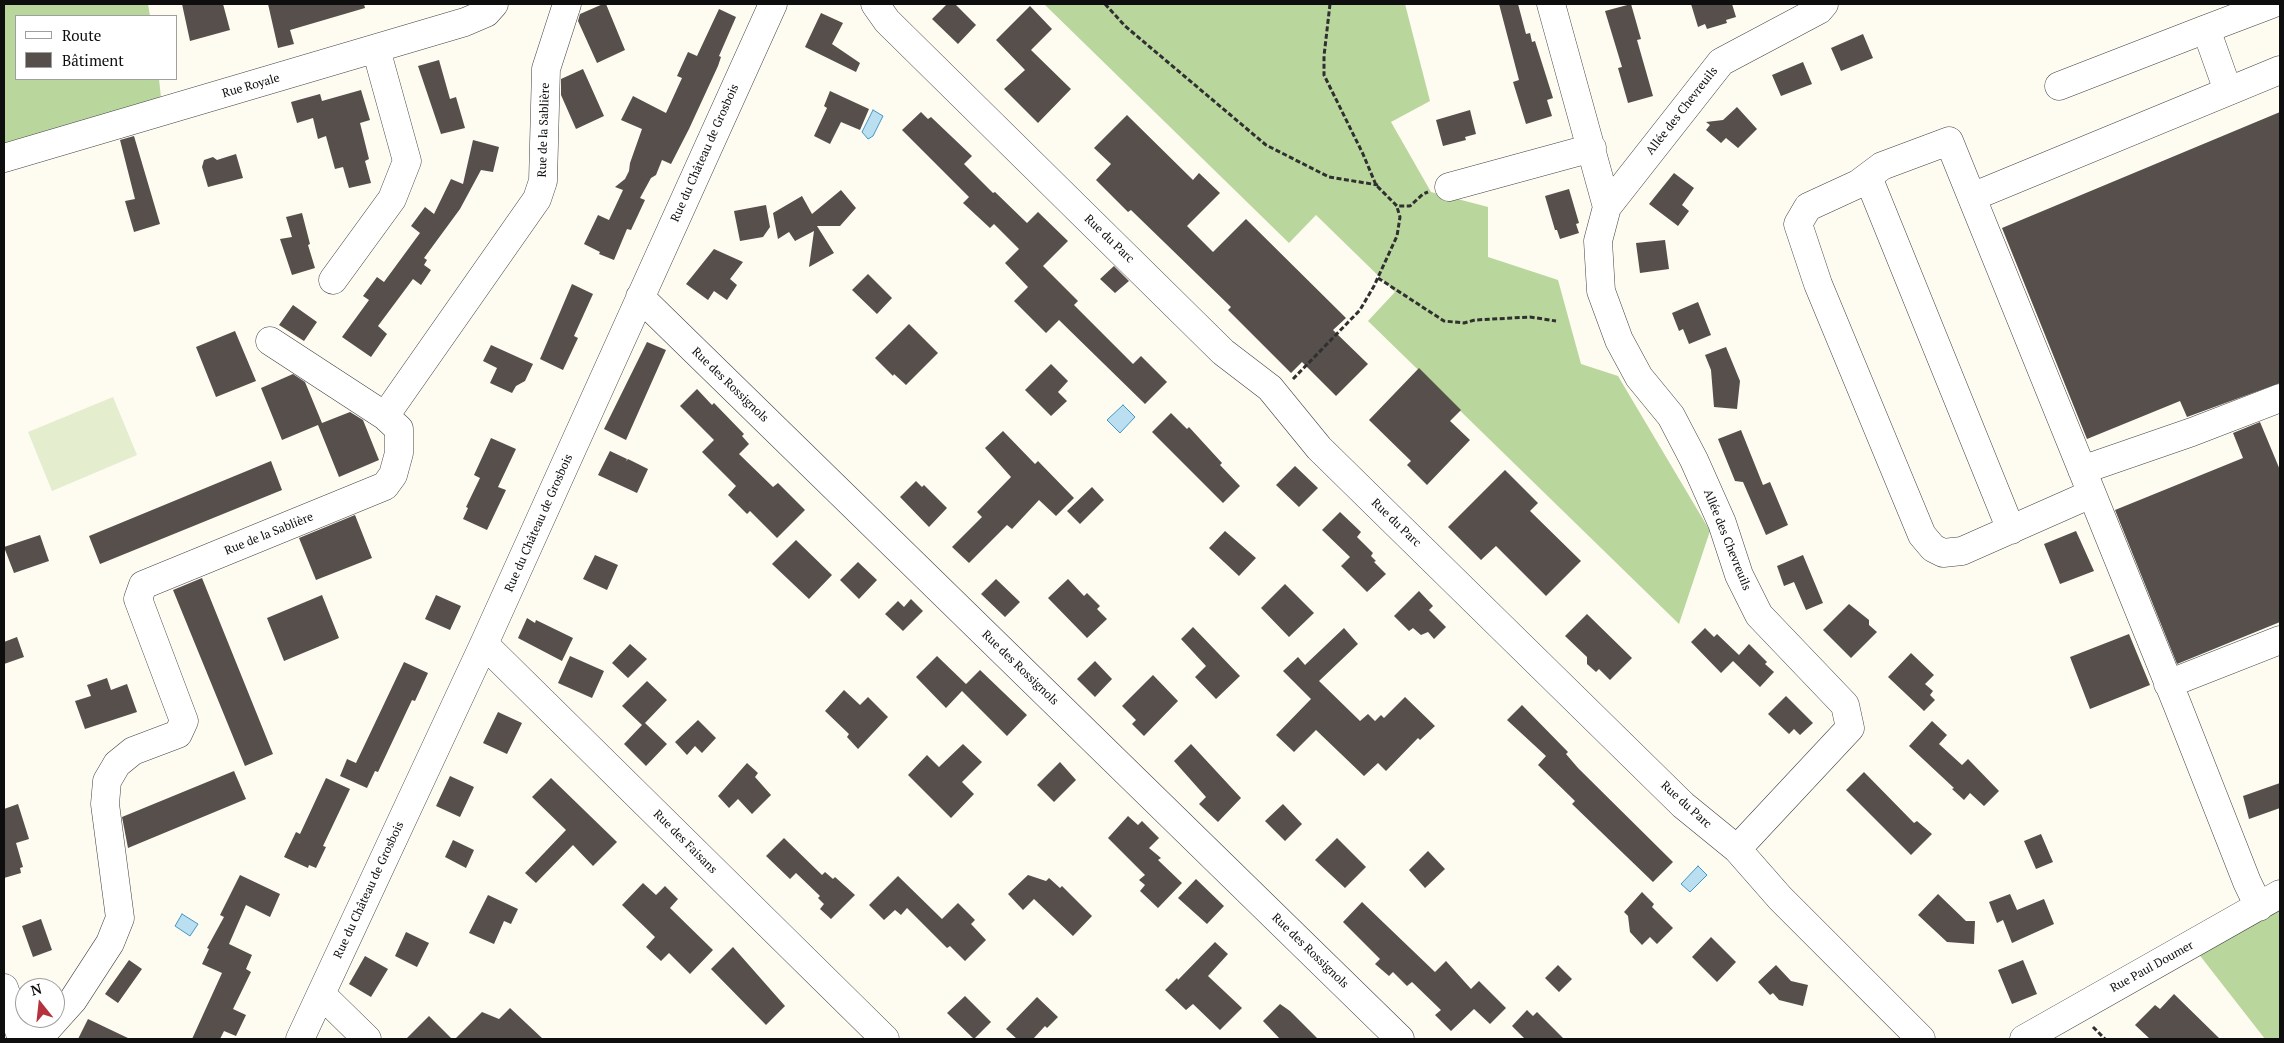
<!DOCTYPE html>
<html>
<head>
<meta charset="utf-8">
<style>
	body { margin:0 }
	#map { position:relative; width:2284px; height:1043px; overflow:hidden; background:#fefbf1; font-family:"PT Serif",serif }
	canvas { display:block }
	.frame { position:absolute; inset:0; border:5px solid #0e0e0e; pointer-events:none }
	.legend { position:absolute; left:15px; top:15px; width:162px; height:65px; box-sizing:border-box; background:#fff; border:1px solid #9f9f9f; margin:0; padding:6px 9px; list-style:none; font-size:15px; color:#0e0e0e }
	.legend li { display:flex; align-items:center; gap:10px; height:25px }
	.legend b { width:25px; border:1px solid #9f9f9f }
	.north { position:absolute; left:15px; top:978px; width:50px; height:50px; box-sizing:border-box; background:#fff; border:1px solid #9f9f9f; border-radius:50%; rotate:344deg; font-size:14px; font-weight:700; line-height:20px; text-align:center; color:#0e0e0e }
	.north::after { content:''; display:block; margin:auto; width:18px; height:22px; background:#b4313d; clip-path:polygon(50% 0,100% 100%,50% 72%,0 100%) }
</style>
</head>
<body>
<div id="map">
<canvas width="2284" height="1043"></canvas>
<div class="frame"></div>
<ul class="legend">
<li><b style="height:6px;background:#fff"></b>Route</li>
<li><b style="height:14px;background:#564f4c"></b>Bâtiment</li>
</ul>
<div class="north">N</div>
</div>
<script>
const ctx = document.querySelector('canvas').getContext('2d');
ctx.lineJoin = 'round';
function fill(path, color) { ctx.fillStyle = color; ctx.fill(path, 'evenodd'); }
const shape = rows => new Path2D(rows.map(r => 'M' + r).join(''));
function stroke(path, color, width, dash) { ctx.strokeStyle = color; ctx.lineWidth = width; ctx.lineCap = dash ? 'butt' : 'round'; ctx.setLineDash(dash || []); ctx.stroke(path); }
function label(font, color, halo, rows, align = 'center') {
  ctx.font = font + ' "PT Serif",serif'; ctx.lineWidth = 5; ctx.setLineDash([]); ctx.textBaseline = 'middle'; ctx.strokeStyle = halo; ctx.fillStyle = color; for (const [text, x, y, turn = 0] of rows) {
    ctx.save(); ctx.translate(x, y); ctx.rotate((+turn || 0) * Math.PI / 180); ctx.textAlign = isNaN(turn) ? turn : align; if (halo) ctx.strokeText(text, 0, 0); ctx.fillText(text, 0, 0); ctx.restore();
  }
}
fill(shape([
	[4,4,148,4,150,16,16,16,16,79,159,79,162,107,4,150],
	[1044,4,1405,4,1430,101,1391,122,1431,192,1488,207,1488,257,1558,280,1581,364,1618,376,1710,531,1679,624,1368,321,1395,292,1316,215,1289,243],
	[2280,888,2280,1039,2265,1039,2187,939]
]), '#b9d69d');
fill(shape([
	[113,397,137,455,52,491,28,432]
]), '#e4eece');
const water = shape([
	[873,110,883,116,873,136,868,139,862,132,873,110],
	[1123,405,1135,417,1120,433,1107,420,1123,405],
	[1698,866,1707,875,1690,892,1681,884,1698,866],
	[182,914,198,924,190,936,175,926,182,914]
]);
fill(water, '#b9dff1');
stroke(water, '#4696c3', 1);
fill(shape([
	[182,4,223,4,230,30,190,41],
	[268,4,364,4,365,8,290,30,294,44,278,48],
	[603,4,606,4,625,50,597,63,578,21,580,14],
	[947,4,955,4,976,25,958,44,932,19],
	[1499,4,1518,4,1526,34,1530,33,1532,42,1535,41,1553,98,1547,100,1552,116,1526,124,1513,82,1519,80],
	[1631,4,1641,39,1637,40,1653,96,1628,103,1618,68,1622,67,1605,11],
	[1691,4,1732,4,1736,17,1726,20,1727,23,1707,29,1705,24,1698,27],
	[1030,6,1052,29,1031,50,1071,89,1038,123,1004,89,1025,70,996,40],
	[719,9,736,17,719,56,721,57,718,66,689,129,671,164,662,160,656,175,651,178,640,198,645,200,631,230,627,229,614,260,599,254,600,252,584,244,598,215,609,220,623,190,615,187,625,179,629,171,630,163,642,129,621,120,633,96,666,113,682,78,677,76,688,52,697,56],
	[821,13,843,23,832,44,860,63,856,72,805,47],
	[1863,34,1873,58,1841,71,1831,48],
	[439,60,450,99,456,97,465,128,441,134,418,66],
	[1803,62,1812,84,1781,96,1772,75],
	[583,69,604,116,576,129,561,95,561,79],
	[361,90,370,120,360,123,369,159,365,161,371,183,349,188,343,167,335,169,326,136,318,139,313,118,297,123,291,102,320,94,322,101],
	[830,91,869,109,860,130,841,122,830,144,814,136,827,108,824,106],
	[1737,107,1757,129,1738,148,1726,138,1721,143,1706,130,1710,125,1706,122,1723,120],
	[1470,110,1476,134,1465,137,1466,140,1443,146,1436,120],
	[921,112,928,119,931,117,972,156,964,164,993,193,995,192,1027,223,1038,212,1068,241,1043,266,1078,301,1074,305,1133,364,1141,356,1167,382,1145,404,1059,320,1046,333,1014,301,1028,287,1005,263,1019,249,994,224,990,228,963,203,969,197,902,130],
	[2280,112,2280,383,2187,417,2180,401,2087,439,2002,228],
	[1127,115,1193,180,1199,173,1220,193,1187,226,1213,252,1246,219,1346,318,1333,330,1368,364,1336,396,1302,362,1291,373,1228,310,1231,307,1131,210,1128,212,1096,180,1111,164,1094,148],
	[134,136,160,224,134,232,125,201,135,199,120,140],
	[473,140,499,147,493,172,481,170,460,209,424,258,427,260,424,265,431,270,421,285,413,279,378,326,387,334,371,357,342,337,369,300,363,296,377,277,384,282,420,233,411,226,425,207,434,214,451,179,463,184],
	[236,154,243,178,208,187,202,167,204,160,213,157,217,160],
	[1674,173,1694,188,1682,205,1689,211,1678,226,1649,204],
	[1569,189,1579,223,1576,224,1579,233,1560,239,1557,230,1555,230,1545,196],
	[841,190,856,208,840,226,817,226,834,253,809,267,814,231,795,241,789,232,778,239,773,213,802,196,812,214],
	[766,205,770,227,763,237,740,241,734,211],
	[302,213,310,244,308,245,315,268,292,275,280,239,292,237,286,217],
	[1665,240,1669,269,1640,273,1636,243],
	[714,249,743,262,730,279,737,285,727,300,714,291,708,300,686,284],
	[1114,266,1129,281,1115,293,1100,279],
	[868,274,892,298,877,314,852,290],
	[572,284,593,294,574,336,578,338,563,370,540,359],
	[1698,302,1711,335,1689,344,1683,329,1679,331,1672,313],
	[293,305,317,322,304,341,279,325],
	[909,324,938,353,906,385,894,374,893,376,875,358],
	[235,331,256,381,216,397,196,347],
	[647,342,666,350,626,440,604,429],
	[491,345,533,364,525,381,516,386,512,393,490,383,497,368,483,361],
	[1726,347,1740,381,1737,409,1714,407,1711,370,1705,355],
	[1051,364,1068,381,1058,392,1067,401,1051,416,1025,390],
	[1419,368,1461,410,1450,421,1470,440,1427,485,1407,465,1411,461,1369,420],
	[293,374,305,382,322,423,350,412,363,420,379,460,339,477,318,425,282,440,261,388],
	[697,389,712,405,714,403,744,434,742,436,749,444,739,454,773,487,778,483,805,510,777,538,750,511,747,514,728,495,736,486,702,452,714,440,680,406],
	[1171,413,1187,429,1189,427,1222,463,1220,465,1240,486,1223,503,1152,432],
	[2260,422,2280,470,2280,622,2177,664,2115,510,2243,458,2233,433],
	[1741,430,1763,485,1770,482,1788,525,1766,535,1743,482,1735,481,1718,439],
	[1003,431,1035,464,1038,461,1074,498,1056,516,1039,500,1012,529,1007,525,969,563,952,547,982,517,977,512,1011,477,985,448],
	[491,438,516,449,498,487,506,490,487,530,463,519,468,508,466,507,480,478,474,475],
	[610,451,627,459,626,461,628,459,648,469,637,493,598,475],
	[271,461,282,490,100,564,89,536],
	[1295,466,1318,488,1299,507,1276,485],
	[1505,470,1538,503,1530,511,1581,561,1546,596,1496,546,1481,560,1448,527],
	[916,481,922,487,924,485,947,508,929,527,900,497],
	[1092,487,1104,500,1080,524,1067,511],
	[1340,512,1361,532,1357,537,1373,553,1371,556,1376,561,1374,562,1386,574,1367,592,1341,566,1350,557,1322,530],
	[355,515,372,558,316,580,299,538],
	[1225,531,1256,558,1239,576,1209,548],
	[2076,531,2094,571,2060,584,2044,544],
	[40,535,49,561,14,573,4,547],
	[796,540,832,575,809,599,772,564],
	[595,555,618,565,607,590,583,579],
	[1803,555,1823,603,1806,610,1794,582,1784,586,1777,566],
	[858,562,877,580,859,599,840,580],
	[202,578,273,754,245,766,173,590],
	[996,579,1020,602,1005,617,981,594],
	[1068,579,1084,596,1087,593,1100,606,1097,609,1107,619,1087,638,1048,598],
	[1285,584,1314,613,1289,637,1261,608],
	[1419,591,1433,606,1429,610,1446,627,1434,639,1428,632,1421,635,1413,628,1409,631,1394,616],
	[322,595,339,638,284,661,267,618],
	[436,595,461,606,450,630,425,619],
	[911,599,923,611,903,631,885,614,898,601,904,607],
	[1849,604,1869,620,1869,625,1877,632,1851,658,1823,630],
	[1587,614,1632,658,1610,680,1599,669,1596,672,1587,664,1587,657,1565,636],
	[527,618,535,623,536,620,573,638,562,661,518,638],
	[1193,627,1240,676,1216,699,1195,677,1206,666,1181,639],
	[1344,628,1358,644,1319,681,1360,721,1368,714,1375,721,1381,715,1384,718,1405,697,1435,726,1420,740,1418,738,1386,771,1378,763,1364,776,1316,730,1294,752,1276,735,1311,699,1283,671,1298,657,1305,665],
	[1705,628,1714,637,1717,634,1739,655,1749,644,1767,662,1765,664,1774,672,1760,687,1733,661,1721,673,1691,642],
	[2129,634,2150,685,2090,709,2070,657],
	[17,637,24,657,4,664,4,642],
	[630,644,647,659,628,678,612,663],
	[1911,653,1934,675,1925,684,1933,691,1930,695,1935,700,1924,711,1888,677],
	[570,656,604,671,592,698,558,683],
	[937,656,966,684,980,670,1027,715,1007,736,962,691,946,708,916,677],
	[1095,661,1112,679,1095,697,1077,679],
	[404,662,428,673,415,701,412,700,378,772,375,771,367,788,340,776,347,759,356,763],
	[1153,675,1178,701,1144,736,1132,724,1136,720,1122,706],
	[107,678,111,690,127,684,137,712,85,729,75,701,91,696,87,685],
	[647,681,667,700,645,723,667,744,646,766,624,744,642,725,622,706],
	[844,690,860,705,868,697,888,717,858,749,847,737,849,734,825,711],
	[1786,696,1813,723,1800,735,1794,729,1789,734,1768,714],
	[1522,705,1568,752,1566,754,1578,768,1673,862,1653,882,1572,804,1575,801,1538,765,1546,756,1507,720],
	[498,712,522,723,507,754,483,743],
	[698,720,716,738,702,753,695,746,687,755,675,742],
	[1932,721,1947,735,1939,744,1962,765,1968,759,1999,791,1984,806,1970,793,1964,800,1952,789,1954,788,1909,746],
	[963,744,982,762,962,782,974,794,951,818,908,775,927,755,939,767],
	[1191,744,1241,798,1218,822,1199,804,1206,797,1174,761],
	[1060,762,1076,780,1054,802,1037,785],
	[747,763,758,773,755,777,771,795,752,814,738,799,729,808,718,796],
	[234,771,246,799,128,848,122,817],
	[1864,772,1914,823,1917,821,1932,834,1911,855,1846,790],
	[450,776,474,787,460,817,436,806],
	[326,778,350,789,323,846,326,847,316,868,309,865,308,868,284,857,296,832,300,834],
	[551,778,617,842,593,866,573,845,536,883,525,873,566,830,532,797],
	[2280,783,2280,808,2249,819,2243,796],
	[18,804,29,839,16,843,23,867,20,868,21,873,4,878,4,809],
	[1283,804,1302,824,1285,841,1265,821],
	[1128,816,1138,825,1142,821,1159,838,1149,848,1161,858,1158,860,1182,883,1158,908,1140,891,1145,885,1139,880,1145,875,1108,838],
	[2041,834,2053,862,2036,869,2024,841],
	[784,838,822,875,825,872,833,879,835,877,855,895,831,919,820,909,824,904,818,898,820,896,796,873,790,879,766,856],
	[1337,838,1366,867,1345,888,1315,860],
	[453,840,474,850,466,868,445,857],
	[1428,851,1445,869,1425,888,1409,870],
	[240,875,280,894,270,917,246,905,229,944,252,955,246,969,251,972,233,1009,246,1015,236,1036,224,1031,220,1039,192,1039,222,973,202,964,209,949,207,948,224,917,220,915],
	[1028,875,1046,881,1049,878,1060,888,1062,886,1092,916,1073,936,1034,899,1023,910,1008,894],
	[898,876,942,919,958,903,975,920,971,924,986,940,965,961,950,946,947,948,907,908,901,915,895,910,884,920,869,905],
	[1196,879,1224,906,1207,924,1178,898],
	[643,883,656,895,665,886,678,899,670,908,713,950,690,974,669,953,661,961,646,947,655,937,622,905],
	[1642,892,1654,904,1652,907,1673,928,1657,944,1650,937,1642,945,1630,932,1628,916,1624,912],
	[1938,894,1966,921,1975,921,1974,944,1947,942,1918,915],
	[2010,894,2017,910,2044,899,2054,924,2012,943,2003,920,1997,923,1989,902],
	[488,895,518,909,511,924,504,921,494,944,469,933],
	[1362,902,1435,972,1446,961,1471,989,1479,981,1506,1008,1490,1024,1474,1009,1451,1031,1435,1015,1441,1010,1412,982,1407,986,1393,972,1389,976,1375,964,1380,959,1343,922],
	[41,919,52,950,33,957,22,926],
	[406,932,429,943,417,967,395,956],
	[1711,937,1736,962,1717,982,1692,957],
	[1215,942,1228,954,1208,976,1242,1008,1220,1030,1193,1004,1186,1010,1165,990,1177,978,1178,980],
	[733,947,785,1006,766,1025,711,969],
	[365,956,388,969,371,997,349,984],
	[129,960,142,969,118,1003,105,994],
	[2023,960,2037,994,2012,1004,1998,970],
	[1558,965,1572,979,1559,992,1545,978],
	[1776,965,1791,981,1808,985,1803,1006,1779,1000,1773,993,1770,995,1758,982],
	[2174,994,2220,1039,2150,1039,2135,1025,2155,1005,2160,1009],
	[965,996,991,1022,974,1039,947,1013],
	[1037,997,1058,1017,1047,1028,1045,1026,1033,1039,1017,1039,1006,1029],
	[1280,1004,1290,1011,1318,1039,1280,1039,1263,1021],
	[510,1008,543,1039,455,1039,482,1012,499,1019],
	[1527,1010,1533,1016,1537,1012,1564,1039,1525,1039,1512,1026],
	[429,1016,452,1039,406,1039],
	[88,1019,130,1039,78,1039]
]), '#564f4c');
const minor = shape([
	[875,4,887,21,1223,352,1270,388,1319,448,1683,805,1737,849,1780,898,1921,1039],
	[1551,4,1607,207],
	[2059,86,2206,29],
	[2228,91,2206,29,2272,4],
	[4,158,465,22,486,13,494,4],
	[1868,177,2011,530],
	[1449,187,1592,148],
	[1972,197,2280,70],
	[333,280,392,199,407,161,376,49],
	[640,297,1400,1039],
	[270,341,385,416],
	[2082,470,2192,432,2280,398],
	[2091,494,1962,551,1943,553,1933,548,1922,535,1818,284,1798,224,1808,207,1858,184,1882,166,1949,141,2177,704,2247,882,2259,907],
	[484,644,885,1039],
	[2168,684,2280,640],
	[1737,849,1850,728,1845,705,1759,615,1739,575,1722,523,1694,460,1671,416,1639,377,1619,340,1601,291,1598,241,1607,207,1721,62,1819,10,1824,4],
	[4,988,22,1039],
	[321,994,367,1039],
	[38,1039,73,1000,110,943,120,918,105,804,107,781,117,764,133,751,178,734,184,721,138,599,143,585,385,486,393,475,399,453,399,429,385,416,537,199,543,181,546,69,567,4],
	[300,1039,484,644,773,4],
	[2024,1039,2280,894]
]);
stroke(minor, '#414141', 29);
stroke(shape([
	[1105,4,1125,26,1266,145,1329,177,1378,185],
	[1330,4,1324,56,1324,75,1363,154,1376,185,1397,206,1410,206,1423,194,1428,192],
	[1378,278,1444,321,1464,323,1475,320,1530,317,1556,321],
	[1293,379,1360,310,1374,286,1397,236,1400,217,1397,207],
	[2093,1027,2105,1039]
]), '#303030', 3, [5, 2.5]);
stroke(minor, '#fff', 28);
label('12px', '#0e0e0e', '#fff', [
	["Rue Royale",251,86,-16],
	["Allée des Chevreuils",1682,111,-52],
	["Rue de la Sablière",544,130,-88],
	["Rue du Château de Grosbois",705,153,-66],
	["Rue du Parc",1109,239,44],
	["Rue des Rossignols",730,385,44],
	["Rue du Château de Grosbois",539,523,-66],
	["Rue du Parc",1396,523,44],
	["Rue de la Sablière",269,534,-22],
	["Allée des Chevreuils",1727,540,68],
	["Rue des Rossignols",1020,668,44],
	["Rue du Parc",1686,805,42],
	["Rue des Faisans",685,842,45],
	["Rue du Château de Grosbois",369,890,-65],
	["Rue des Rossignols",1310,951,44],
	["Rue Paul Doumer",2152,967,-29]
]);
</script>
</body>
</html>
